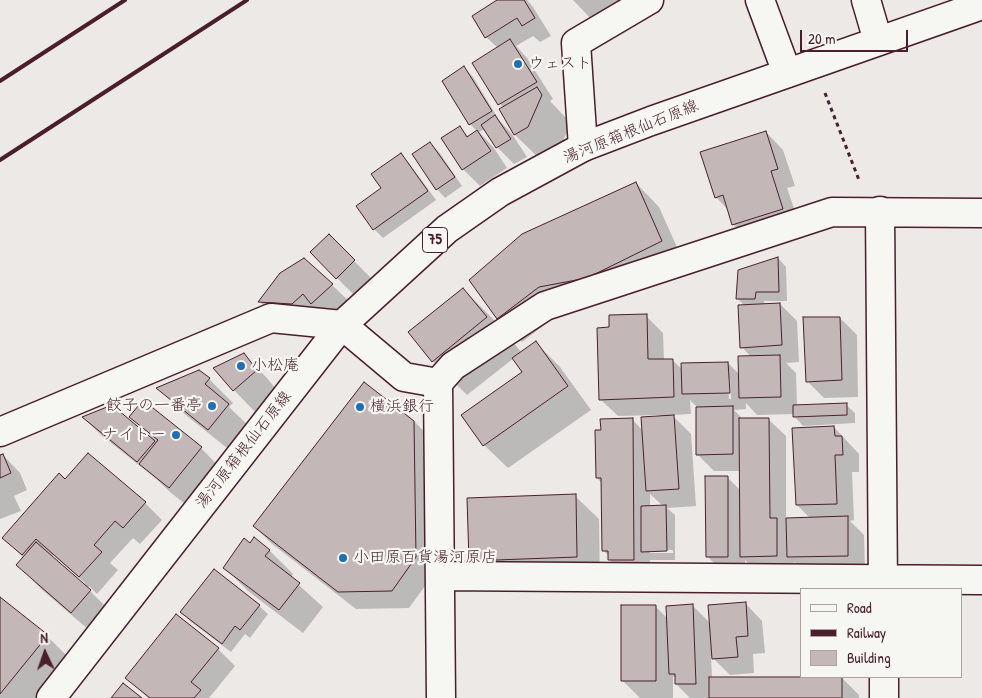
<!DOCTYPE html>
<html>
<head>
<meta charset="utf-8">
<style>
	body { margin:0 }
	#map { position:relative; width:982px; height:698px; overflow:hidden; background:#ece9e6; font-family:"Patrick Hand",sans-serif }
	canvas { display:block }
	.legend { position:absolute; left:800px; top:588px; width:162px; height:90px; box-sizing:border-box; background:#f6f6f2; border:1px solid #b1a0a2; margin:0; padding:6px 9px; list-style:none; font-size:15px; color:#4a1f2b }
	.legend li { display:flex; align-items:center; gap:10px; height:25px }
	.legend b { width:25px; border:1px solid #b1a0a2 }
	.north { position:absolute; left:20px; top:628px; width:50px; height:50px; -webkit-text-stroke:4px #f6f6f2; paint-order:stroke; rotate:357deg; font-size:14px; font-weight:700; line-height:20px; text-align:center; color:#4a1f2b }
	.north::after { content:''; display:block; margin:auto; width:18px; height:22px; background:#4a1f2b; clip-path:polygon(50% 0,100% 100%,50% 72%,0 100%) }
	.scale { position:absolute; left:800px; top:30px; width:108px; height:22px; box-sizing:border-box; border:2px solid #4a1f2b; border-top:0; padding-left:6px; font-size:15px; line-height:18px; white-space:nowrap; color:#4a1f2b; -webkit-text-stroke:4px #f6f6f2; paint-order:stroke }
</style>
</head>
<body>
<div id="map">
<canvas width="982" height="698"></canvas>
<ul class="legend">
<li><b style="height:6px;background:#f6f6f2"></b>Road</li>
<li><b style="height:6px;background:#4a1f2b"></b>Railway</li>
<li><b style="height:14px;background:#c4b7b7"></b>Building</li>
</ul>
<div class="north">N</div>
<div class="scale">20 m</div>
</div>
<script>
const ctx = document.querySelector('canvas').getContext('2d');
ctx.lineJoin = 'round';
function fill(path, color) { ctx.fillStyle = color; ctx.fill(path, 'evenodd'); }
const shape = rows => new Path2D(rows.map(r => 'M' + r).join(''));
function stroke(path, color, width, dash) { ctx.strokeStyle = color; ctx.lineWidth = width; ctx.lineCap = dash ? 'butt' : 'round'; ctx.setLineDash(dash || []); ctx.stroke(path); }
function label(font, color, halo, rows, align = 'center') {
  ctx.font = font + ' "Patrick Hand","Klee One",sans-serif'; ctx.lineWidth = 4.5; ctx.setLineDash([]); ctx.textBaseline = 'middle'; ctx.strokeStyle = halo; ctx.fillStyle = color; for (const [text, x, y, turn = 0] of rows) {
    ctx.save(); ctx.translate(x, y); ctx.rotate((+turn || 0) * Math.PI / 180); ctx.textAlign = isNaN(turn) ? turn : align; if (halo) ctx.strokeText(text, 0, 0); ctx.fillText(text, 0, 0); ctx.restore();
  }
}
fill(shape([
	[500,0,527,0,533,7,551,36,540,42,533,36,516,46,527,58,553,99,550,101,565,117,570,124,557,156,544,163,515,135,501,109,503,108,474,63,498,48,486,37,473,16],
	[573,0,633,0,596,24],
	[464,68,473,77,499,120,512,134,527,157,514,164,497,147,485,129,479,132,494,148,507,168,480,186,463,169,442,138,459,127,469,137,477,131,470,124],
	[766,132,783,150,795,186,787,188,800,226,751,242,734,225,729,211,716,197],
	[430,143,439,152,462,186,445,198,437,189],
	[401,155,409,163,436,200,383,238,374,229,382,188],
	[636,183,659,207,685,265,611,301,564,310,522,342,498,318,471,280],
	[329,236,383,290,366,307,311,252],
	[778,258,786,267,787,301,764,301,764,305,780,304,797,321,799,362,786,363,796,373,797,407,846,405,855,413,855,423,803,426,795,417,795,414,757,415,746,403,746,409,734,410,744,420,768,419,786,436,786,519,810,518,797,505,834,427,859,454,859,472,852,472,854,520,850,521,864,535,865,572,805,574,794,562,794,572,758,573,745,560,745,573,724,573,707,556,727,477,740,490,740,471,714,471,697,454,697,407,690,400,691,414,672,415,691,434,696,506,667,508,675,515,675,560,650,560,651,576,626,577,609,559,609,556,603,550,602,483,597,478,602,431,632,419,643,431,660,417,660,415,618,416,600,399,610,328,646,316,663,333,664,360,672,360,683,370,728,363,740,375,751,357,742,347,745,306,737,298],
	[728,379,730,379,731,399,729,399],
	[650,494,663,506,650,507],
	[650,550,673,550,673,553,650,553],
	[304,259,349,301,329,320,277,318,260,302],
	[463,289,498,324,522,353,536,343,560,367,591,410,508,468,484,445,524,372,514,358,467,395,433,361],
	[840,318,857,335,858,397,824,398,807,381],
	[243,354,267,378,280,394,257,414,234,390],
	[209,379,233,403,229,407,252,429,232,452,182,412,159,389],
	[131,417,201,448,229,477,199,515,170,492,155,478,100,434,84,418,150,438,151,437],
	[414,421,431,439,433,575,409,608,356,609,271,543,254,526],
	[3,455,20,473,27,490,14,496,21,511,0,519,0,457],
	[65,481,145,503,162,520,140,544,133,538,110,563,118,570,97,594,89,586,87,588,114,615,96,636,41,589,18,565,24,558,4,538],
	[53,555,85,583,84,585,52,557],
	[575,496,599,519,600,581,494,584,470,560],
	[254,539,270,551,293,574,291,578,323,607,303,633,248,591,224,567,250,545],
	[214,571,259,606,268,614,250,638,245,634,231,652,190,621,182,612],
	[0,599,47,636,71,660,40,698,0,698],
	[745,603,762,621,765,653,753,654,754,673,730,675,711,656,712,678,842,678,859,695,859,698,690,698,676,684,676,679,673,676,673,698,640,698,623,681,655,606,668,619,693,606,710,623],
	[218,649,235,666,209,698,148,698,126,677]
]), '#0003');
const building = shape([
	[497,0,524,0,535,18,522,26,517,18,485,38,472,16,497,0],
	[510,39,537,82,498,105,472,63,510,39],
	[464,66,492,111,469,125,442,81,464,66],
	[537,87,542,95,528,127,514,135,499,109,537,87],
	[495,115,511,139,496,148,481,125,495,115],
	[460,126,467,137,477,130,491,151,462,170,441,138,460,126],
	[766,131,778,169,771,171,783,209,732,225,723,195,715,198,700,152,766,131],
	[430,142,455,177,436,190,412,154,430,142],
	[401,153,428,191,373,230,356,206,381,188,371,174,401,153],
	[636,182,662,241,587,278,539,287,497,319,469,280,522,234,636,182],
	[329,234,355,260,336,279,310,252,329,234],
	[778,257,779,292,756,292,755,299,736,299,738,270,778,257],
	[304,258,333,284,311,304,303,294,292,304,258,302,280,273,304,258],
	[463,288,487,317,432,362,408,332,463,288],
	[780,303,782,345,740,348,738,305,780,303],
	[647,314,648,359,673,359,674,397,599,400,597,328,609,327,609,315,647,314],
	[803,317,840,317,842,380,806,382,803,317],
	[536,341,568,386,483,446,461,415,522,372,512,358,536,341],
	[244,353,257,370,233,391,213,368,244,353],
	[780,355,781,397,739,398,738,356,780,355],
	[728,362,730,393,682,394,681,363,728,362],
	[199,370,210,378,205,384,229,404,208,430,156,388,199,370],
	[364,382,414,421,416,557,392,591,338,592,253,526,364,382],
	[143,400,202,447,169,488,139,464,158,440,129,417,143,400],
	[847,403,847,415,793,417,793,405,847,403],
	[112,405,155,441,137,462,82,417,112,405],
	[733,406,733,454,696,455,696,407,733,406],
	[674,415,679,489,646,491,641,417,674,415],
	[633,418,634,560,608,560,608,551,602,551,601,478,596,478,595,430,601,430,600,419,633,418],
	[739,418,769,418,770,518,777,518,777,556,740,557,739,418],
	[834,426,835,436,842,436,843,455,835,455,837,504,796,505,792,428,834,426],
	[88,453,146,502,123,528,115,521,94,545,102,552,79,577,36,539,22,555,2,538,59,473,65,479,88,453],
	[3,454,11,473,0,478,0,455,3,454],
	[705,476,728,476,728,557,706,557,705,476],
	[576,494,577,557,469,561,467,498,576,494],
	[666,505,667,551,641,552,641,506,666,505],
	[848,516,848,556,787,557,786,518,848,516],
	[254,537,270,550,265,556,300,583,279,610,223,568,244,538,250,543,254,537],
	[36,542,91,590,71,613,16,565,36,542],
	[214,569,260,605,240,630,235,626,222,644,180,612,214,569],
	[0,597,48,635,0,694,0,597],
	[746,602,748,636,736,637,738,657,712,659,708,605,746,602],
	[693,604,696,684,675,684,675,674,669,674,666,606,693,604],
	[621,605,656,605,656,681,621,681,621,605],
	[176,614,219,648,191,682,201,690,194,698,150,698,125,678,176,614],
	[709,677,842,677,842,698,709,698,709,677],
	[123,683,142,698,111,698,123,683]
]);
fill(building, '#c4b7b7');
stroke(building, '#4a1f2b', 1);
const minor = shape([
	[760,0,787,73],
	[866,0,878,41],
	[583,147,576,43,649,0],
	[880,211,883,589],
	[0,432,271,318,342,325,404,377,438,383],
	[440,576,982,580],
	[884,677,884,698],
	[441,698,438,383,453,366,545,306,832,212,982,213]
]);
const major = shape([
	[51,698,342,325,447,229,500,192,583,147,651,121,982,5]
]);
stroke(minor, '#4a1f2b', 31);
stroke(major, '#4a1f2b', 31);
stroke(shape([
	[825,93,859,180]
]), '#4a1f2b', 3, [4, 4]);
stroke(minor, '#f6f6f2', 28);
stroke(major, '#f6f6f2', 28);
stroke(shape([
	[0,81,125,0],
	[0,160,247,0]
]), '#4a1f2b', 4);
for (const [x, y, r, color] of [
	[518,64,5,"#1f6fb2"],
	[241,366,5,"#1f6fb2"],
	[212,406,5,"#1f6fb2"],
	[360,407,5,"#1f6fb2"],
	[176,435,5,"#1f6fb2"],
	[343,558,5,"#1f6fb2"]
]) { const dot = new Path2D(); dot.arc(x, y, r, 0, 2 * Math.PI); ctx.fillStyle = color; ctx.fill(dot); stroke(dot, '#f6f6f2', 2); }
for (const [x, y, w] of [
	[435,240,25]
]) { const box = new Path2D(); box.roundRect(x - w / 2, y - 12.5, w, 25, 4); ctx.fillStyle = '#f6f6f2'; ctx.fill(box); stroke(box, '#4a1f2b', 1); }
label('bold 15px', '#4a1f2b', null, [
	["75",435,240]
]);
label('16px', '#4a1f2b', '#f6f6f2', [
	["ウェスト",528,64],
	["小松庵",251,366],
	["餃子の一番亭",202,406,"right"],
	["横浜銀行",370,407],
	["ナイトー",166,435,"right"],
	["小田原百貨湯河原店",353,558]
], 'left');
label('16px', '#4a1f2b', '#f6f6f2', [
	["湯河原箱根仙石原線",631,132,-22],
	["湯河原箱根仙石原線",244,450,-52]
]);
</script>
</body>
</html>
